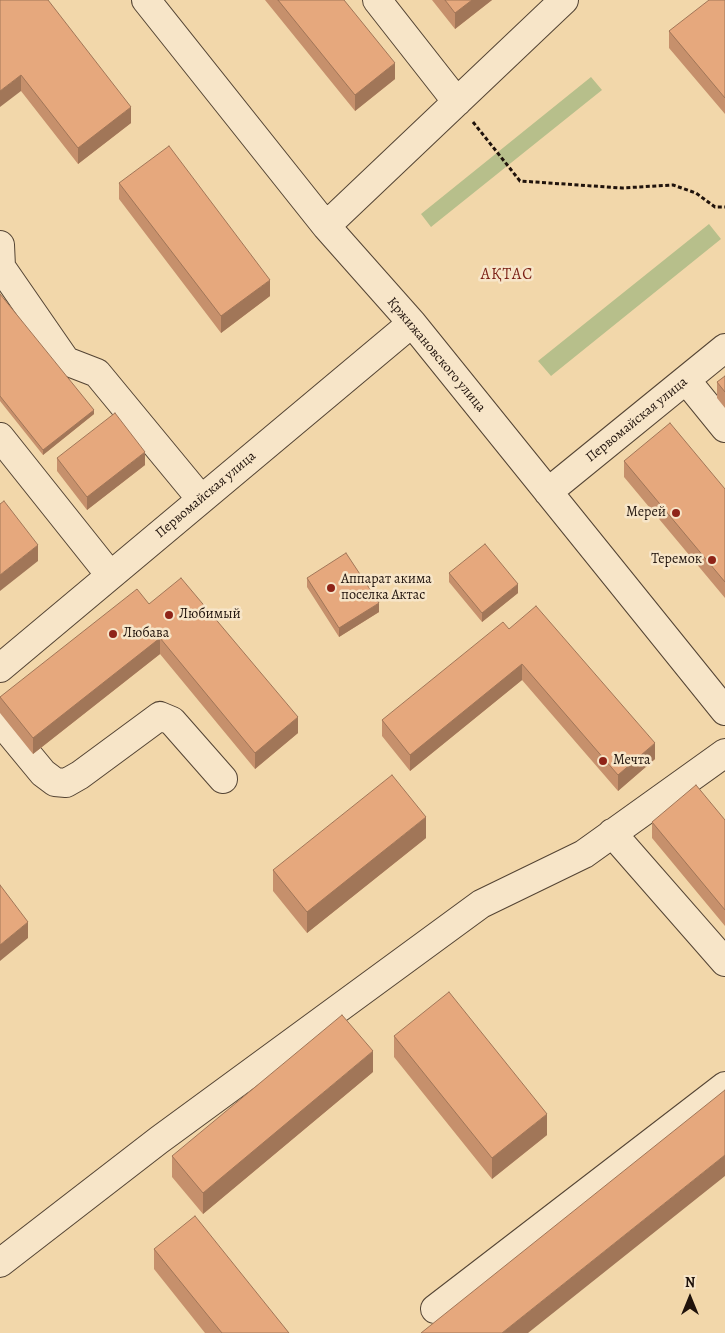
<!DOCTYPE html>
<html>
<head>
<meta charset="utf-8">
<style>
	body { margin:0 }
	#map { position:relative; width:725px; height:1333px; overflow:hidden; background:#f2d7aa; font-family:Alegreya,serif }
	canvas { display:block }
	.north { position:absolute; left:665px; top:1273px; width:50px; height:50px; -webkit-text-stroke:4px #f7e5c8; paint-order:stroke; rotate:0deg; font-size:14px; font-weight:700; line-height:20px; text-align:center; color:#20130c }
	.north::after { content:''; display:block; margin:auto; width:18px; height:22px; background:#20130c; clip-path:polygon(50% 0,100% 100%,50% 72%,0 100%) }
</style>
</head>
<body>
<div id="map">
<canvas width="725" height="1333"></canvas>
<div class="north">N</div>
</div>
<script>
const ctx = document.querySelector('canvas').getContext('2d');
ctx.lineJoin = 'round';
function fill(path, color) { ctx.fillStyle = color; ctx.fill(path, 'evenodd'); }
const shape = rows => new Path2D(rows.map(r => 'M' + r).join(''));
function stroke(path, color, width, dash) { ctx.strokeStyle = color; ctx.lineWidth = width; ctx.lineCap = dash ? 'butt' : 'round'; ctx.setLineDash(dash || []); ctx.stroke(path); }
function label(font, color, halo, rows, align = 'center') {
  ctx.font = font + ' Alegreya,serif'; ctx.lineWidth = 5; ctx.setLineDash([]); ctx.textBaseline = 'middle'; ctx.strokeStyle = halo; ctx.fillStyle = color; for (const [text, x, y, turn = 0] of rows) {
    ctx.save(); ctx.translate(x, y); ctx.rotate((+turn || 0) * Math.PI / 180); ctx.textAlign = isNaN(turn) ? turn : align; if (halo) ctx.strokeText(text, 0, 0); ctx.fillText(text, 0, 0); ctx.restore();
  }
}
fill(shape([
	[591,77,602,90,431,227,421,214],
	[709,224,721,239,551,376,538,361]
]), '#b7bf8b');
const minor = shape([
	[146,0,326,226,412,323,725,711],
	[377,0,457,102],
	[326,226,564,0],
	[0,245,1,267,66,361,97,373,201,499],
	[686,380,725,428],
	[0,437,110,575],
	[548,492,725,348],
	[0,668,412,323],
	[0,721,43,773,55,782,66,783,80,775,160,716,172,721,223,779],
	[612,833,725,962],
	[0,1263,159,1140,481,904,584,854,725,753],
	[435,1309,725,1086]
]);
stroke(minor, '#544434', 30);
stroke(shape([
	[473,122,520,181,622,188,673,185,696,193,715,207,725,207]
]), '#20130c', 3, [4, 2.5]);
stroke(minor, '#f7e5c8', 28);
fill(shape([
	[0,0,131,123,78,164,21,91],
	[265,0,344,0,395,79,355,111],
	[432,0,492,0,455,29],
	[725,0,725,114,669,48,669,31],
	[119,183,270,296,221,333,119,199],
	[0,294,94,414,43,455,0,401],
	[725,376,725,408,717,398,717,382],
	[57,458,145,465,87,510,57,471],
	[624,461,725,489,725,598,624,477],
	[449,573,518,593,482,622,449,582],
	[307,578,379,612,339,637,307,587],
	[149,604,298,733,255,769,160,654,33,754,0,713,0,697],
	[509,629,655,759,618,791,522,680,410,771,382,736,382,720],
	[725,820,725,926,652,838,652,822],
	[426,838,307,933,273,891,273,870],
	[394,1036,547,1135,492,1179,394,1057],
	[373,1072,203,1214,172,1177,172,1156],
	[154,1249,289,1333,205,1333,154,1269]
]), '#c6906c');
fill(shape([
	[472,0,492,0,455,29,455,13],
	[395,63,395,79,355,111,355,95],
	[21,75,21,91,0,107,0,91],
	[131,107,131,123,78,164,78,148],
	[270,280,270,296,221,333,221,316],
	[94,410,94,414,43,455,43,450],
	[145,452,145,465,87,510,87,497],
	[38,545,38,561,0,591,0,575],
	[518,584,518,593,482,622,482,613],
	[379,603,379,612,339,637,339,628],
	[160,638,160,654,33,754,33,738],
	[522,664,522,680,410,771,410,755],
	[298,717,298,733,255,769,255,753],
	[655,743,655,759,618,791,618,775],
	[426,817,426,838,307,933,307,912],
	[28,922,28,938,0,961,0,945],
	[373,1051,373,1072,203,1214,203,1193],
	[547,1114,547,1135,492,1179,492,1158],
	[725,1155,725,1176,528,1333,502,1333]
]), '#a17658');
const building = shape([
	[0,0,48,0,131,107,78,148,21,75,0,91,0,0],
	[278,0,344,0,395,63,355,95,278,0],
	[445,0,472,0,455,13,445,0],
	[709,0,725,0,725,98,669,31,709,0],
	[169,146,270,280,221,316,119,183,169,146],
	[0,294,94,410,43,450,0,396,0,294],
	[725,376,725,392,717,382,725,376],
	[115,413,145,452,87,497,57,458,115,413],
	[670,423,725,489,725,582,624,461,670,423],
	[4,501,38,545,0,575,0,504,4,501],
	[485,544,518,584,482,613,449,573,485,544],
	[346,553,379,603,339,628,307,578,346,553],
	[181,578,298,717,255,753,160,638,33,738,0,697,137,589,149,604,181,578],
	[536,606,655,743,618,775,522,664,410,755,382,720,503,622,509,629,536,606],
	[392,775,426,817,307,912,273,870,392,775],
	[696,785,725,820,725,910,652,822,696,785],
	[0,885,28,922,0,945,0,885],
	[449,992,547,1114,492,1158,394,1036,449,992],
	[342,1015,373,1051,203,1193,172,1156,342,1015],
	[725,1090,725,1155,502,1333,421,1333,725,1090],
	[195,1216,289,1333,222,1333,154,1249,195,1216]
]);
fill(building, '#e6a87d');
stroke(building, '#a17658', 1);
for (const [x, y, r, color] of [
	[676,513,5,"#8f2418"],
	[712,560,5,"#8f2418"],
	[331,588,5,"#8f2418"],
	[169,615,5,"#8f2418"],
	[113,634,5,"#8f2418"],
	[603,761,5,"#8f2418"]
]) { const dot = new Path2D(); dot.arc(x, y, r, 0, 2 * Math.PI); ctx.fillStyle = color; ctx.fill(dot); stroke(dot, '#f7e5c8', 2); }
label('14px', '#20130c', '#f7e5c8', [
	["Кржижановского улица",436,355,50],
	["Первомайская улица",637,420,-39],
	["Первомайская улица",206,495,-40]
]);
label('14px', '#20130c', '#f7e5c8', [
	["Мерей",666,513,"right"],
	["Теремок",702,560,"right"],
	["Аппарат акима",341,580],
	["поселка Актас",341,596],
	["Любимый",179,615],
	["Любава",123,634],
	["Мечта",613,761]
], 'left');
ctx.letterSpacing = '1px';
label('16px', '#7a1f14', '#f7e5c8', [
	["АҚТАС",507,275]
]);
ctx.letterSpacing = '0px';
</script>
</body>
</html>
